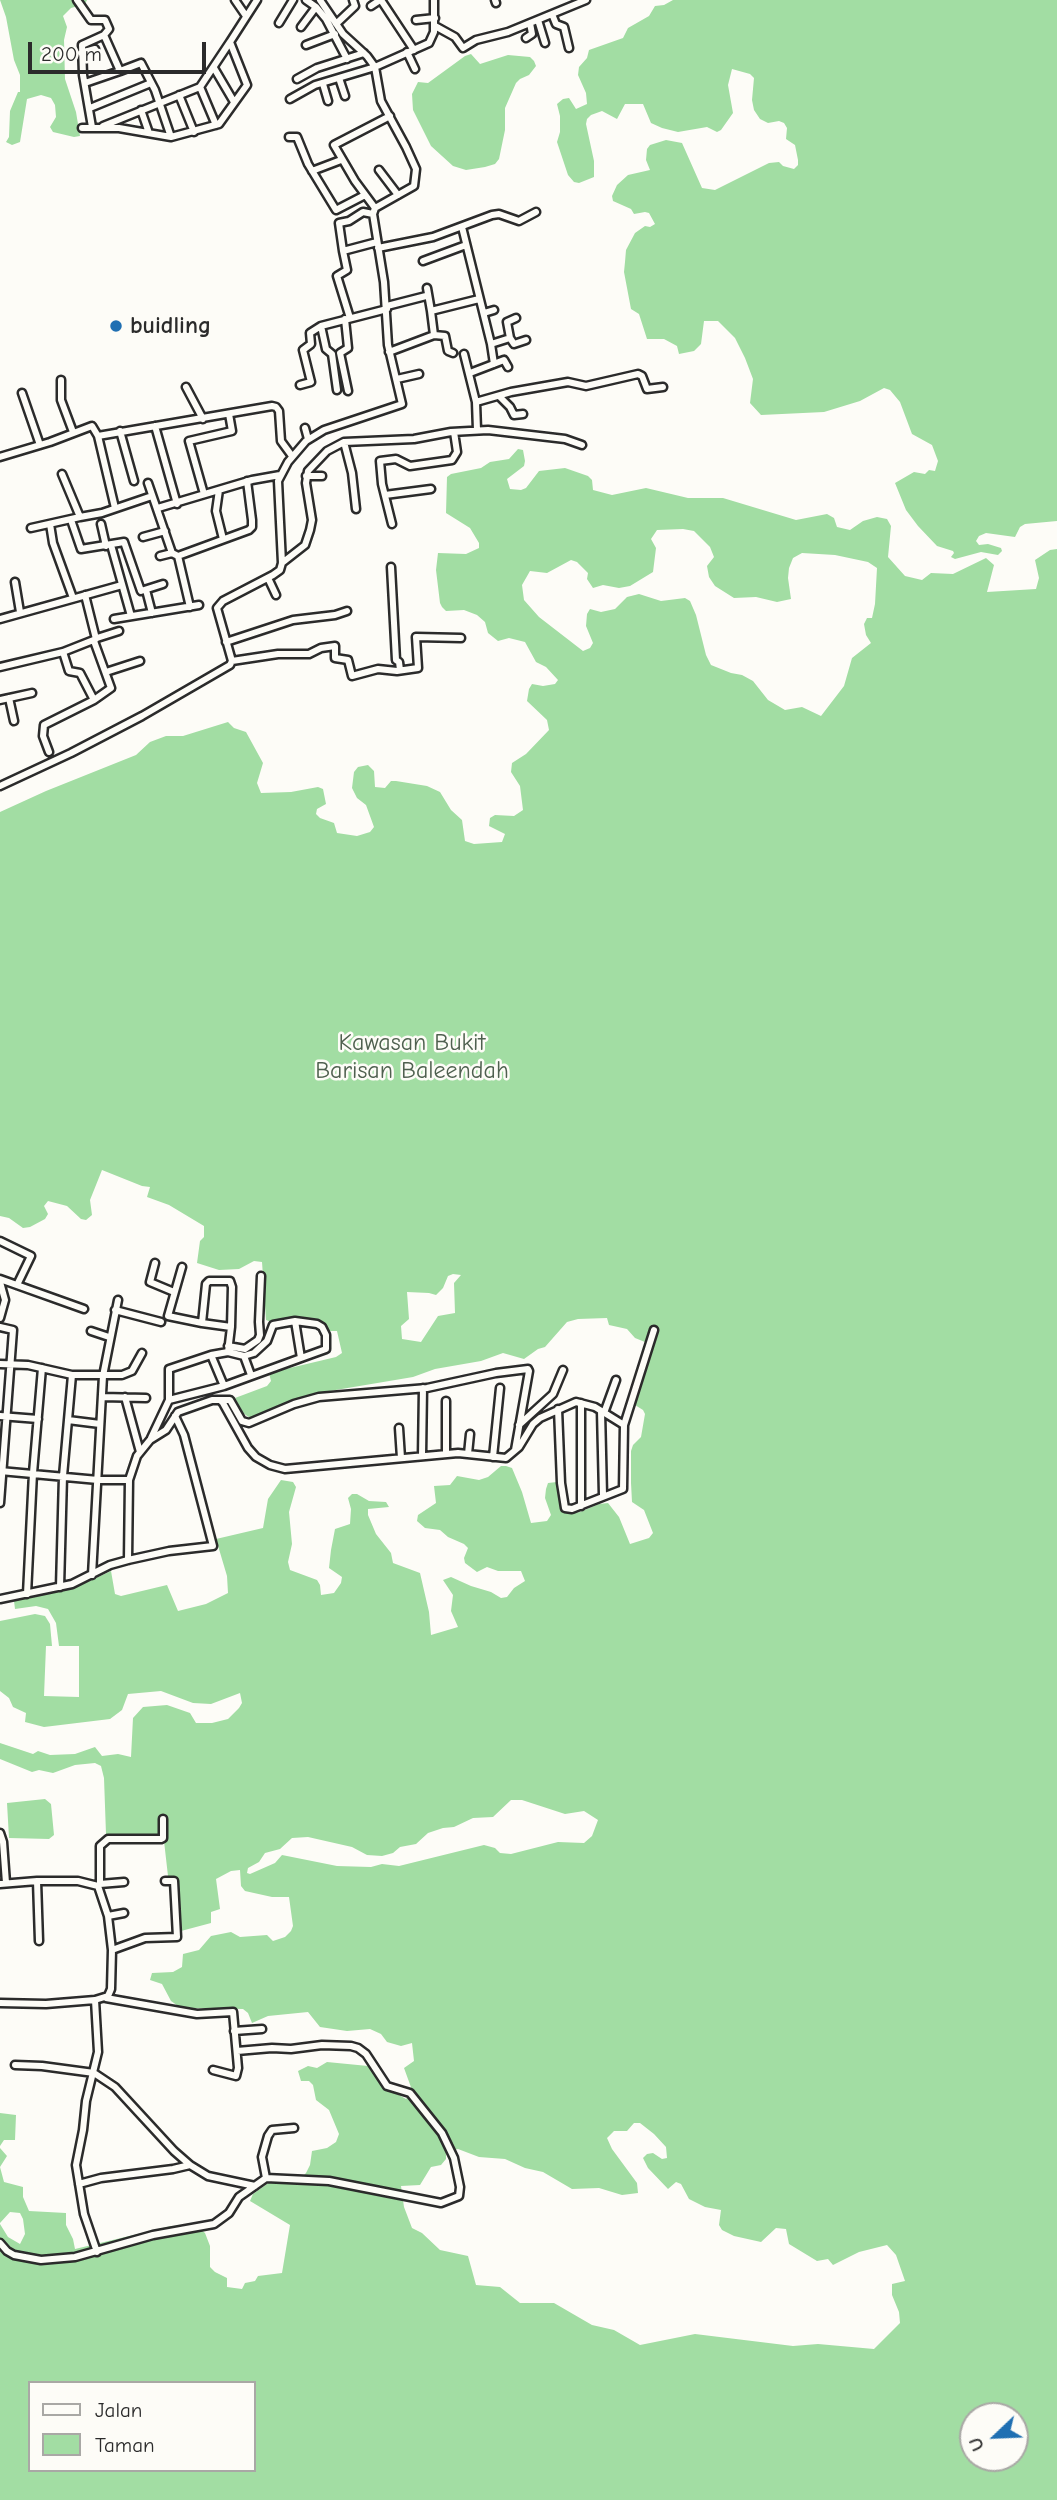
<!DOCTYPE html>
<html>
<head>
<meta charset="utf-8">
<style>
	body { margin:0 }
	#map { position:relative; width:1057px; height:2500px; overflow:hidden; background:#fdfcf7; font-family:"Comic Neue",sans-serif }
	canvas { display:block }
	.legend { position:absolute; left:28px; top:2381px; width:228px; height:91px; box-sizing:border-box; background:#fdfcf7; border:2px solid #a9a8a5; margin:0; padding:9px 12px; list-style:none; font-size:21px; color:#2b2b2b }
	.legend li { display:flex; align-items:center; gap:14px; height:35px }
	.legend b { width:35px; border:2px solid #a9a8a5 }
	.north { position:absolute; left:959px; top:2402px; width:70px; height:70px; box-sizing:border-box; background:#fdfcf7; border:2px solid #a9a8a5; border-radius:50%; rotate:247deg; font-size:19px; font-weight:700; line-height:28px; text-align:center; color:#2b2b2b }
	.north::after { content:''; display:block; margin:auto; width:24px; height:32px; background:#1f6fb2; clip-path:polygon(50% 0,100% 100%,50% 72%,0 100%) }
	.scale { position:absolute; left:28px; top:42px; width:178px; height:32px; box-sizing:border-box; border:4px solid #2b2b2b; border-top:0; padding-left:9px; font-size:21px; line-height:24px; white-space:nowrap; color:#2b2b2b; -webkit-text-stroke:5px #fdfcf7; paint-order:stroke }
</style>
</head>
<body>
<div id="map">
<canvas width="1057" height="2500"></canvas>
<ul class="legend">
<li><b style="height:9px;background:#fdfcf7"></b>Jalan</li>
<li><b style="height:19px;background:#a2dda3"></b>Taman</li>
</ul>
<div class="north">U</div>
<div class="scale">200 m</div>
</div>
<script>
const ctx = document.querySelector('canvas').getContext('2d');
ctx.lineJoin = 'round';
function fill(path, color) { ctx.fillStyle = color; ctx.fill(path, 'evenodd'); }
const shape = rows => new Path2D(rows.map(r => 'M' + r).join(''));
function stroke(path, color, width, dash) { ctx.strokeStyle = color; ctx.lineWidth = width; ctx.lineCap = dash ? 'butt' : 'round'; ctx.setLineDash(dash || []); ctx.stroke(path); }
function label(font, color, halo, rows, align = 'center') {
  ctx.font = font + ' "Comic Neue",sans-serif'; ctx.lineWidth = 5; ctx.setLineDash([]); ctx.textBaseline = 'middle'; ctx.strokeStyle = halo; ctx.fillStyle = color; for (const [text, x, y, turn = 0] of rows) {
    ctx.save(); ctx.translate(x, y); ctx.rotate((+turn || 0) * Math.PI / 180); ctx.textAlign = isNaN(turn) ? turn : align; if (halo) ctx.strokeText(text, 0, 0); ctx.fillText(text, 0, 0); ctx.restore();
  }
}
fill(shape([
	[0,0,87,0,85,4,71,8,63,16,67,27,64,40,65,79,76,112,80,136,74,137,53,132,50,127,56,117,55,105,51,98,41,95,27,99,20,142,12,145,6,142,9,137,10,111,18,92,20,92,20,75,14,60,6,17],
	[673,0,1057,0,1057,521,1025,524,1020,527,1015,537,986,533,979,536,976,541,979,545,988,544,1001,548,1002,551,998,555,981,552,955,559,951,557,954,553,953,551,937,546,918,526,906,510,895,483,914,472,925,474,929,470,935,471,938,461,932,445,912,434,900,402,890,390,884,388,860,401,824,412,761,415,750,403,753,379,745,358,735,338,718,321,704,321,701,344,694,351,679,354,677,346,664,339,647,339,639,314,631,309,624,272,625,262,626,250,635,233,645,226,650,227,655,224,649,213,645,212,634,214,631,209,613,201,612,196,617,185,628,175,650,170,646,160,647,149,650,145,666,140,682,143,702,188,715,190,769,163,779,162,783,166,794,169,798,165,798,160,795,145,786,139,787,128,784,123,779,121,768,123,760,119,754,110,752,100,754,78,750,74,732,69,728,85,733,113,721,130,717,132,707,127,678,132,662,128,651,123,643,104,625,104,617,119,602,111,591,115,587,119,586,124,594,161,594,177,579,183,574,182,568,175,557,142,560,132,560,116,557,104,563,99,569,98,576,109,587,104,586,93,578,75,579,67,587,58,589,50,623,38,628,28,649,16,655,6,664,5],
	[471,54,480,64,508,55,530,57,534,61,536,66,529,75,520,79,516,83,505,108,505,130,499,159,495,164,485,167,466,170,453,166,431,146,413,110,412,94,418,82,428,83,465,56],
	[518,449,523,450,525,461,524,466,507,479,510,489,521,490,526,488,539,471,565,468,588,476,592,480,593,490,612,495,646,488,688,498,723,498,796,520,827,514,834,518,837,527,850,530,863,521,877,517,887,519,891,526,888,557,905,576,922,580,931,573,953,574,986,558,994,565,987,592,1036,589,1039,578,1035,560,1050,550,1057,549,1057,2500,0,2500,0,2224,8,2237,20,2244,25,2234,23,2219,20,2213,10,2212,0,2223,0,2148,7,2156,0,2167,4,2182,23,2187,23,2197,29,2211,66,2213,66,2225,73,2239,75,2249,171,2226,195,2225,205,2233,210,2246,210,2267,215,2272,227,2278,227,2287,242,2289,245,2283,255,2281,258,2276,282,2273,290,2225,250,2201,253,2194,270,2182,297,2182,306,2173,310,2165,312,2151,327,2148,336,2142,339,2134,329,2110,316,2100,313,2085,309,2081,301,2081,298,2071,308,2066,317,2068,327,2062,368,2066,383,2086,406,2099,412,2090,404,2068,414,2061,412,2043,401,2046,387,2042,381,2034,370,2029,347,2031,320,2027,308,2012,268,2016,252,2023,248,2013,243,2009,181,2008,171,2001,162,1984,150,1980,152,1973,173,1972,182,1967,183,1954,199,1950,211,1936,231,1932,240,1937,267,1935,273,1941,285,1937,291,1931,293,1926,289,1897,272,1897,245,1891,241,1886,240,1870,231,1871,216,1879,220,1909,211,1912,211,1923,181,1931,177,1877,168,1876,164,1841,148,1837,106,1834,104,1778,101,1766,95,1763,75,1765,53,1773,39,1770,32,1772,0,1759,0,1743,33,1754,38,1751,50,1755,75,1754,95,1747,102,1756,118,1754,131,1757,133,1718,143,1707,167,1705,190,1713,196,1723,212,1723,228,1719,239,1708,242,1703,240,1693,211,1704,193,1703,161,1691,128,1694,122,1710,110,1719,44,1727,25,1722,26,1713,13,1707,9,1698,0,1691,0,1621,35,1614,45,1616,50,1624,52,1646,46,1646,44,1696,79,1697,79,1646,59,1646,56,1623,48,1609,36,1606,15,1609,14,1601,81,1585,111,1571,115,1594,121,1596,167,1585,178,1611,206,1604,228,1593,227,1576,216,1539,263,1528,268,1499,281,1480,293,1482,296,1487,289,1512,292,1544,288,1562,290,1570,317,1580,320,1585,321,1595,334,1593,341,1583,342,1577,329,1568,331,1550,335,1529,350,1524,351,1509,348,1498,352,1494,357,1494,369,1501,386,1502,389,1507,368,1509,368,1515,376,1534,391,1553,393,1563,420,1573,429,1612,431,1635,458,1627,451,1611,453,1595,443,1580,451,1577,471,1586,491,1592,501,1598,507,1597,514,1588,525,1581,521,1571,498,1571,487,1567,477,1572,465,1563,464,1558,468,1548,464,1544,448,1537,440,1530,425,1528,417,1521,418,1515,436,1503,434,1486,450,1485,457,1476,479,1480,488,1477,501,1466,506,1466,512,1468,522,1492,531,1523,547,1521,551,1515,545,1498,546,1489,548,1483,557,1482,563,1511,569,1514,580,1512,599,1504,608,1503,619,1517,630,1544,649,1538,653,1533,644,1510,632,1502,631,1483,631,1451,633,1445,641,1437,645,1414,643,1410,635,1405,651,1350,650,1344,635,1338,627,1329,609,1325,607,1318,578,1319,567,1322,545,1347,538,1349,524,1359,503,1353,481,1361,435,1369,413,1377,312,1394,250,1418,243,1413,235,1398,267,1386,271,1381,269,1373,336,1357,342,1353,337,1331,329,1331,316,1320,294,1319,271,1322,266,1320,262,1262,254,1261,239,1269,219,1270,197,1263,200,1241,204,1237,204,1226,169,1205,147,1197,150,1187,142,1186,102,1170,90,1200,92,1215,86,1220,81,1219,67,1206,48,1201,44,1206,48,1214,45,1219,30,1227,23,1228,9,1218,0,1216,0,812,46,791,136,755,150,742,166,736,183,736,228,722,234,728,246,732,263,763,257,783,261,793,291,792,318,787,323,789,326,804,317,809,316,814,320,818,334,823,337,833,357,836,370,832,374,827,366,805,357,798,352,788,354,772,358,767,368,765,374,771,375,787,385,788,391,781,396,781,427,786,440,792,451,810,462,820,465,841,474,844,502,842,505,834,489,826,490,818,495,815,514,816,523,810,520,786,511,772,512,763,526,754,549,730,547,720,527,701,529,689,532,684,543,686,555,684,558,680,546,667,536,662,525,642,509,638,498,641,488,633,485,622,477,615,464,610,446,611,442,607,440,603,436,570,438,553,466,554,479,548,479,543,470,528,446,513,447,477,451,474,481,468,490,462,509,459],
	[683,529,694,531,710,547,714,557,707,566,709,577,715,586,734,598,756,597,777,602,791,599,788,578,789,568,793,558,802,553,835,555,868,562,877,568,875,604,872,618,867,618,864,624,866,635,871,643,852,658,844,686,821,716,802,707,785,710,768,700,753,681,742,675,731,673,711,665,706,655,696,615,690,601,685,598,661,601,639,594,627,597,615,609,601,612,590,609,587,614,586,626,593,643,590,648,583,651,539,617,524,600,522,585,530,571,547,573,571,560,577,562,588,573,587,579,593,588,603,585,619,588,630,586,653,572,656,548,651,539,657,530],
	[453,1274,461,1275,454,1283,455,1313,438,1316,421,1342,402,1339,401,1326,409,1319,407,1292,429,1293,436,1295,443,1288,448,1276],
	[511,1800,522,1800,565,1814,584,1811,598,1820,592,1836,584,1843,558,1842,511,1854,500,1853,495,1848,484,1845,399,1866,382,1864,371,1867,337,1866,282,1855,275,1863,250,1874,247,1873,248,1868,259,1862,265,1853,280,1849,292,1838,308,1837,352,1847,367,1855,382,1856,393,1853,400,1847,416,1844,428,1833,443,1828,454,1827,473,1818,493,1817],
	[634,2123,640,2123,654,2134,666,2147,667,2158,662,2159,653,2153,647,2154,643,2158,648,2168,668,2189,676,2182,681,2184,689,2199,705,2207,721,2210,719,2225,722,2230,734,2236,761,2242,776,2228,786,2229,789,2244,817,2261,828,2259,833,2265,859,2252,887,2245,896,2255,905,2281,892,2284,892,2295,899,2312,900,2323,874,2349,818,2344,793,2346,695,2334,640,2345,614,2330,592,2325,554,2303,520,2303,500,2287,476,2285,468,2256,440,2250,422,2233,412,2228,404,2207,401,2186,420,2185,431,2167,441,2165,446,2159,446,2152,458,2149,479,2157,505,2159,525,2168,543,2172,572,2189,599,2188,622,2195,638,2193,637,2183,612,2149,607,2138,614,2131,627,2131],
	[30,2383,254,2383,254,2470,30,2470],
	[973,2416,1015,2416,1015,2458,973,2458],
	[45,1799,51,1804,54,1835,49,1839,9,1838,7,1803],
	[0,2113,16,2115,15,2140,4,2140,0,2146]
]), '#a2dda3');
const minor = shape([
	[77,0,91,20,105,20,109,29,104,35],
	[235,0,246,16],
	[306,0,316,7,326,19,347,59],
	[381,0,414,50],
	[495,0,496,3],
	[371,6,380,0],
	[552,14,556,24,564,27,569,48],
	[416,20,435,18],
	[538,20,545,43],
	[279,23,293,0],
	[336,24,355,6,353,0],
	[435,26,455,37,463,48,476,40,508,32,586,0],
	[301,27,316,7],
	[526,38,532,34,530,23],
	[306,45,335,34],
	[407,52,415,69],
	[81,53,95,49],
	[214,68,234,102],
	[339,78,345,96],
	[297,79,317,68,364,53],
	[85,83,120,71],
	[323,84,328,101],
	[200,87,216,125],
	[179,95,194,132],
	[290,99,315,85,375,67,429,43,434,32,434,0],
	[90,108,151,83],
	[141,110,149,133],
	[103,126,200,87,230,42],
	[92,127,83,75,82,45,104,35,120,71,141,63,155,90,171,137],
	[82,128,119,128,171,137,219,124,247,85,230,42,257,0],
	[289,137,297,137,308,164,336,210,365,195],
	[379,170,398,195],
	[312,171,341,160],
	[375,208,355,181,334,145,390,116],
	[373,214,363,212,349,221,339,223,343,251,377,242],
	[462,227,491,344,510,338,507,322,516,318],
	[378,248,433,237,492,215,499,214,519,221,536,212],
	[343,251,347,270,337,276,350,318],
	[423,261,466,245],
	[427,288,431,311,479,299],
	[387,306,426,296],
	[484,313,494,310],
	[345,319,348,348,340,353,348,391],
	[321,326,326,349,332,354,337,390],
	[434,335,445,336,448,351,453,353],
	[510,338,514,344,526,340],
	[491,344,494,364],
	[389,352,434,335,431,311],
	[464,354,476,402],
	[470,373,504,360,508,367],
	[397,379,419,374],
	[61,380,61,400,73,432],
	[300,385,311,382,303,350,311,344,310,333,321,326,387,309],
	[186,387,203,419],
	[22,393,40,445],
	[499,396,510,407,514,415,523,414],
	[155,426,177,504],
	[305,428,308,439],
	[477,430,476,402,511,392,568,382,586,386,638,374,642,376,647,389,663,387],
	[120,431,134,481],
	[98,436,115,508],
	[344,442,352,473,356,509],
	[0,457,50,442,92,426,98,436,272,406,276,407,279,411,281,441,292,456],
	[306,476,322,476],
	[148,483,172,553],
	[219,490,216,511,223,539],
	[204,494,189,441,232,431,229,414],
	[385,495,431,489],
	[158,508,252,480,280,475],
	[80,517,102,513,152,496],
	[71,520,81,549,124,542,141,591,163,584],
	[50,524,53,543,73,598],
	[101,524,106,546],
	[392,524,382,484,380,461,396,459,410,466,452,460,457,452,454,432],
	[31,528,80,517,62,474],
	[143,537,165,531],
	[111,545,131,616],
	[160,556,172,553,178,556,249,530,252,527,252,520,247,481],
	[178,556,190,607],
	[282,563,305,545,310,530,312,520,306,483,308,471,327,451,344,442,414,439,451,432,488,430,565,439,582,445],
	[391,567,396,660,399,662,400,670],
	[268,578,276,595],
	[15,582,20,612],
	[146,590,152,613],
	[0,619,122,585],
	[114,619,199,605],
	[97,638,119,631],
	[94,641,111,688,94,700],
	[226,642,293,620,335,615,347,611],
	[232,661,278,654,309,654,321,648,335,646,335,658,348,660,352,676,378,669,397,671,418,668,416,637,461,638],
	[0,667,63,652,96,639,85,595],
	[106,672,140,661],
	[9,698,14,721],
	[0,700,32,693],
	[49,752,43,736,44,725,94,700,80,673,69,671,63,652],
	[0,786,71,753,142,716,230,665,232,661,217,608,223,601,273,575,280,570,282,563,278,481,288,462,306,441,324,430,402,404,388,345,384,282,373,214,375,208,414,186,416,169,406,147,381,101,375,67,367,56,343,34,320,0],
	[0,1241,31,1256,17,1285],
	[155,1263,150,1282,174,1292],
	[0,1279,84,1309],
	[0,1282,5,1300,0,1318],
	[115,1310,161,1322],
	[202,1323,231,1327],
	[0,1327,13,1330,0,1503],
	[91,1331,109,1337],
	[228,1346,245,1349,258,1340,260,1335,259,1322,261,1276],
	[228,1352,244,1356,254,1353,267,1341,273,1325,295,1321,317,1324,322,1327,326,1335,326,1349,301,1358,295,1321],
	[211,1355,224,1386],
	[244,1356,251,1375],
	[0,1364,28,1365,72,1375,122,1375,132,1371,142,1353],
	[102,1397,146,1398],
	[125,1397,140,1452],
	[169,1400,169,1369,211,1355,228,1352,231,1327,232,1287,230,1281,209,1281,206,1284,202,1323,168,1316,182,1267],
	[220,1400,230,1400,242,1421,249,1423,294,1404,319,1397,427,1388,496,1373,528,1369,529,1371,515,1450],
	[446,1401,446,1454],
	[558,1409,561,1483,565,1508,572,1509,623,1489,624,1425,654,1330],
	[601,1411,603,1495],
	[604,1413,616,1380],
	[0,1416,38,1419],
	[68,1420,100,1424],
	[519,1425,553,1394,563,1370],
	[399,1428,401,1458],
	[151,1438,169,1400,224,1386,301,1358],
	[468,1454,470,1434],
	[422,1456,423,1388],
	[493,1457,500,1388],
	[0,1471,98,1480,129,1480,137,1456,150,1440,166,1430,178,1412,212,1400,220,1400,223,1403,248,1448,256,1457,270,1465,285,1469,458,1453,506,1458,519,1447,533,1424,540,1418,576,1402,595,1407,624,1425],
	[581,1506,581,1403],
	[128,1560,129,1480],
	[92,1575,103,1376,118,1300],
	[60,1587,63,1476,72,1375],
	[27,1594,33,1473,42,1368],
	[0,1599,72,1584,110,1565,128,1560,169,1551,213,1546,184,1435,175,1416],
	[0,1833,3,1842,6,1883],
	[37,1881,39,1941],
	[0,1884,37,1881,78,1881,98,1886],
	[100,1884,124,1882],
	[108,1916,124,1913],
	[112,1950,145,1938,177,1937,174,1881,165,1881],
	[106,1998,197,2014,233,2012,238,2068,236,2076,213,2070],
	[95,2000,98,2052,86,2101,83,2130,76,2165,84,2214,97,2252],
	[0,2003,46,2004,95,2000,108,1996,111,1989,112,1950,108,1916,98,1886,100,1884,100,1846,108,1839,161,1839,163,1838,163,1819],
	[234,2031,262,2029],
	[15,2065,42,2066,94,2073,115,2087,174,2151,190,2165,208,2176,255,2186],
	[266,2178,262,2157,268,2136,272,2130,294,2128],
	[79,2184,101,2178,173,2169,190,2165],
	[0,2243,7,2251,14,2255,41,2260,75,2257,153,2235,214,2224,229,2213,239,2197,266,2178,329,2181,441,2203,459,2196,460,2187,454,2158,442,2133,410,2093,387,2086,366,2054,358,2048,351,2046,322,2045,291,2049,272,2048,237,2051]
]);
stroke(minor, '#2b2b2b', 11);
stroke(minor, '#fdfcf7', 6);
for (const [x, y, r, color] of [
	[116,326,7,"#1f6fb2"]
]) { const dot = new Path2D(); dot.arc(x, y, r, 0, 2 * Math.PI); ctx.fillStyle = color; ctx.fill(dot); stroke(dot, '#fdfcf7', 2.5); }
label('bold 24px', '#2b2b2b', '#fdfcf7', [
	["buidling",130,326]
], 'left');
label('24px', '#4f604f', '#fdfcf7', [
	["Kawasan Bukit",412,1043],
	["Barisan Baleendah",412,1071]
]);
</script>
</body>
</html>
